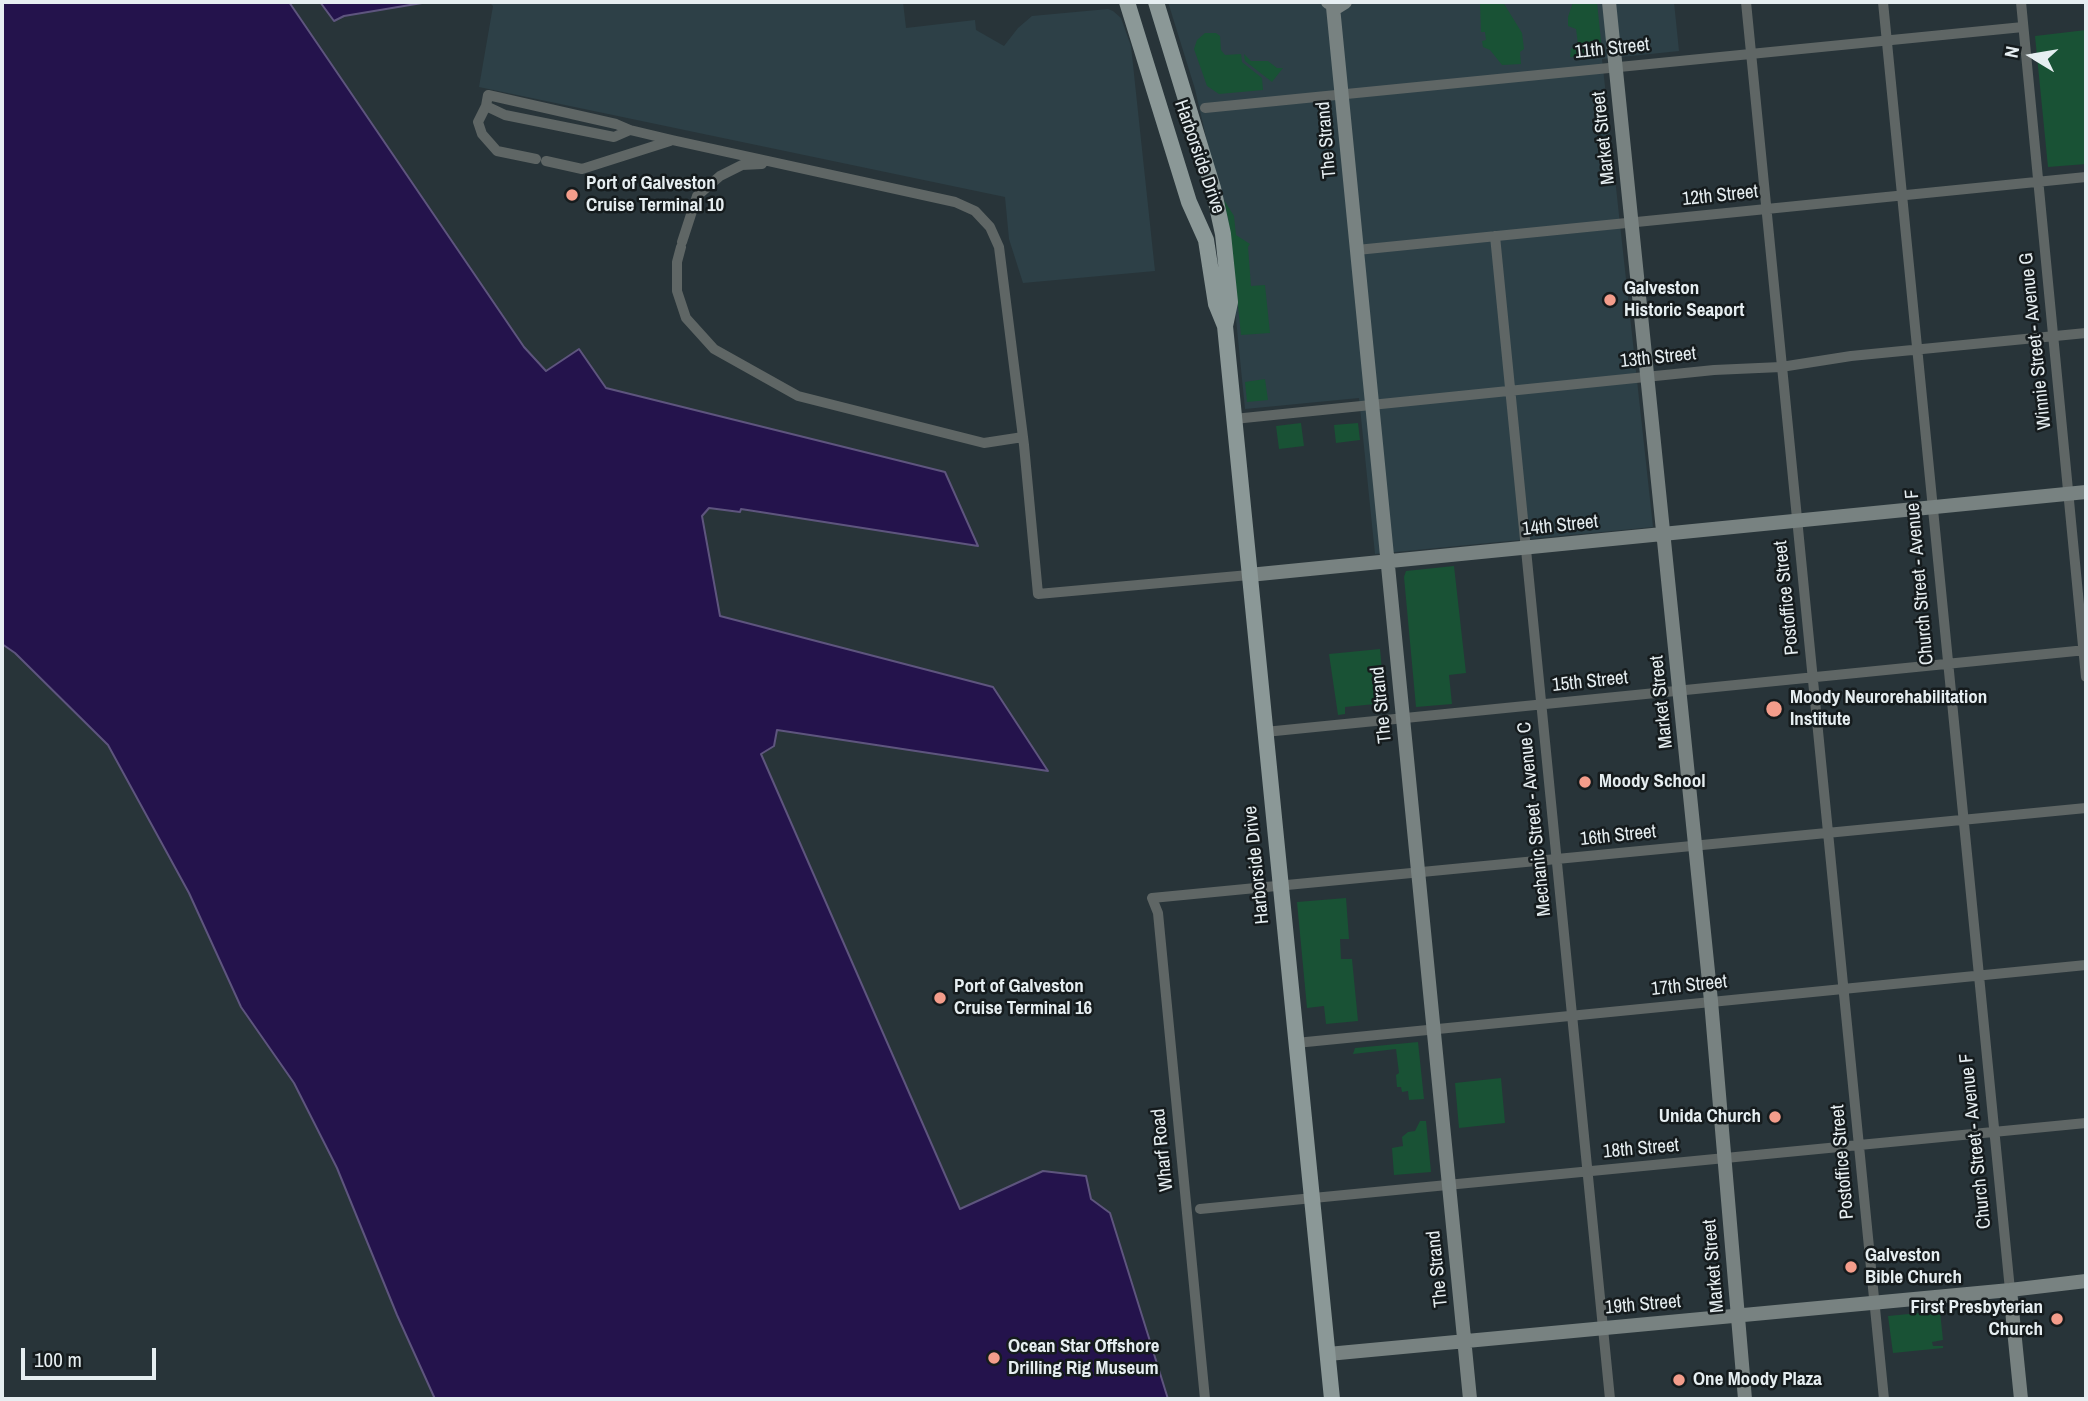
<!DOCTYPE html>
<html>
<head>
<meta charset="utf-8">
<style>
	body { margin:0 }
	#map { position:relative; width:2088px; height:1401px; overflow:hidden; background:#283439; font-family:"Archivo Narrow",sans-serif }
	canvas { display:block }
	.frame { position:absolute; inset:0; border:4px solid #e6eef1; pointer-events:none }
	.north { position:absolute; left:1997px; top:21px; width:70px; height:70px; -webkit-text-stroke:5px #151b1d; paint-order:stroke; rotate:281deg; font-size:19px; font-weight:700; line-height:28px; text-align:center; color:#e6eef1 }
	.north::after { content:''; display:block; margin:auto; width:24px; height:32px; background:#e6eef1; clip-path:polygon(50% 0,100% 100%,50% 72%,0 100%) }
	.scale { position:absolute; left:21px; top:1348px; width:135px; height:32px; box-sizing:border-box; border:4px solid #e6eef1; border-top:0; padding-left:9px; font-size:21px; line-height:24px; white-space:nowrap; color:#e6eef1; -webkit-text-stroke:5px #151b1d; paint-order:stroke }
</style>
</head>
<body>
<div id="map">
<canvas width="2088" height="1401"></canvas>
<div class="frame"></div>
<div class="north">N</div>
<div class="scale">100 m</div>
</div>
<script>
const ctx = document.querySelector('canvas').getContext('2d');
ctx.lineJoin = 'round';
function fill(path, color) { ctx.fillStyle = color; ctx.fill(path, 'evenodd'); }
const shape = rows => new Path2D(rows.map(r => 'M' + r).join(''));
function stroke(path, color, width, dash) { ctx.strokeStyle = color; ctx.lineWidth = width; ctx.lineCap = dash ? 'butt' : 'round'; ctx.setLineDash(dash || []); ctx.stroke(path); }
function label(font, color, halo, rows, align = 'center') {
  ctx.font = font + ' "Archivo Narrow",sans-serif'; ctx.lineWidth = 5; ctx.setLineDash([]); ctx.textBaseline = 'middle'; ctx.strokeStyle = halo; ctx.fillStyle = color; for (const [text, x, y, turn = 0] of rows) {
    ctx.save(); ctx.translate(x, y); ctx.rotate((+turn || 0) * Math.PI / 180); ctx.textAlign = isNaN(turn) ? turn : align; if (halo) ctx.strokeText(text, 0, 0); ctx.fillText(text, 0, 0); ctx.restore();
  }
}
fill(shape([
	[489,2,903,2,906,28,975,20,976,30,1004,46,1018,28,1032,16,1108,9,1113,11,1121,18,1131,46,1155,271,1023,283,1009,239,1005,197,479,87,493,6],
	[1168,2,1674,2,1679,51,1602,59,1653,527,1375,554,1359,398,1245,409,1227,229,1195,89]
]), '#2d4047');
fill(shape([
	[1480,2,1503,2,1522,33,1524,49,1520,52,1521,64,1502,65,1490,50,1483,47,1482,41,1486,40,1485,32,1481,32],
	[1573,2,1597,2,1602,51,1598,56,1570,57,1571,49,1578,44,1576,29,1568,26,1568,17],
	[2086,30,2086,164,2048,167,2035,36],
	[1205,33,1216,33,1220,36,1221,50,1225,55,1241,54,1242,62,1262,78,1263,90,1219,94,1207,86,1194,49,1197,40],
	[1244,54,1251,61,1268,61,1277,68,1283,68,1272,82,1245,61],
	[1224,200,1234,216,1236,235,1250,244,1248,247,1251,286,1265,285,1270,333,1241,335,1230,230],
	[1265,379,1268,400,1247,402,1245,382],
	[1301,423,1304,446,1279,449,1276,426],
	[1358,423,1360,440,1336,443,1334,425],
	[1454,566,1466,673,1449,675,1452,704,1416,707,1404,577,1406,571],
	[1380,649,1385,703,1345,707,1345,714,1338,715,1329,654],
	[1346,898,1349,939,1340,939,1341,959,1352,959,1358,1021,1326,1024,1324,1006,1307,1008,1297,902],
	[1418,1042,1424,1099,1409,1100,1408,1091,1402,1092,1401,1087,1397,1087,1396,1075,1399,1073,1396,1049,1353,1054,1355,1048],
	[1501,1078,1505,1123,1459,1128,1455,1083],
	[1420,1121,1426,1121,1431,1172,1394,1175,1392,1148,1403,1146,1402,1137,1408,1132,1415,1131],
	[1940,1311,1943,1340,1932,1342,1933,1346,1943,1346,1943,1348,1893,1353,1888,1316]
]), '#195235');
const water = shape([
	[2,2,289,2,524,347,546,371,579,349,606,388,945,472,978,546,741,509,740,512,709,508,702,516,720,616,993,687,1048,771,777,730,774,746,761,754,960,1209,1043,1171,1086,1176,1091,1199,1110,1213,1168,1399,435,1399,397,1315,337,1168,294,1083,241,1007,189,893,108,745,15,653,2,644,2,2],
	[320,2,428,2,344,16,334,21,320,2]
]);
fill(water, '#24134c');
stroke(water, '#5e557e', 2);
stroke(shape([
	[1746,2,1884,1399],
	[1883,2,2010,1290],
	[2021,2,2086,677],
	[486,106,505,115,614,137,630,130],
	[1205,108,2023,27],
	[536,159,497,151,482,134,478,122,486,106,488,95,616,124,630,130,672,140,955,202,975,211,990,227,999,247,1024,445,1038,594,1249,575],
	[546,161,582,169,670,141],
	[1495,236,1610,1399],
	[682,242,697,196,720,176,742,165,762,164],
	[681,247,677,262,677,291,686,318,714,349,798,396,984,443,1023,437],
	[1357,250,2086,177],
	[1234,419,1714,370,1781,367,1851,356,2086,333],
	[1265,732,2086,650],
	[1296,1043,2086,965],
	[1200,1209,2086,1123],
	[1205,1399,1158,913,1152,898,2086,808]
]), '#5f6665', 10);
stroke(shape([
	[1328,2,1337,7,1345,2],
	[1609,2,1711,1001,1745,1399],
	[1333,7,1470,1399],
	[1249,575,2086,492],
	[2010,1290,2021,1399],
	[1328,1354,2010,1290,2086,1281]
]), '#788281', 14);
stroke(shape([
	[1127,2,1189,202,1206,240,1216,304,1225,326,1332,1399],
	[1156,2,1213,188,1223,234,1230,302,1225,326]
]), '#8b9897', 16);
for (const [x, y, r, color] of [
	[572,195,7,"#f49d8b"],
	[1610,300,7,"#f49d8b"],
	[1774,709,9,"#f49d8b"],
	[1585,782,7,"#f49d8b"],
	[940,998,7,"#f49d8b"],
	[1775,1117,7,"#f49d8b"],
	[1851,1267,7,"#f49d8b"],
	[2057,1319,7,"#f49d8b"],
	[994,1358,7,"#f49d8b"],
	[1679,1380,7,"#f49d8b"]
]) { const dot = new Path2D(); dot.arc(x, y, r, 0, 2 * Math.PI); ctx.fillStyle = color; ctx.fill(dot); stroke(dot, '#151b1d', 2.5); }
label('19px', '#e6eef1', '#151b1d', [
	["11th Street",1612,49,-6],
	["Market Street",1604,138,-96],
	["The Strand",1327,140,-95],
	["Harborside Drive",1199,157,71],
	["12th Street",1720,196,-6],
	["Winnie Street - Avenue G",2036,341,-96],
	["13th Street",1658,358,-6],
	["14th Street",1560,526,-6],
	["Church Street - Avenue F",1920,577,-95],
	["Postoffice Street",1787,598,-96],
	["15th Street",1590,682,-6],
	["Market Street",1662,702,-96],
	["The Strand",1382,705,-96],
	["Mechanic Street - Avenue C",1535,819,-96],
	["16th Street",1618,836,-6],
	["Harborside Drive",1257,865,-96],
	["17th Street",1689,986,-6],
	["Church Street - Avenue F",1976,1141,-96],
	["18th Street",1641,1149,-5],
	["Wharf Road",1163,1150,-96],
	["Postoffice Street",1843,1162,-95],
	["Market Street",1714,1266,-95],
	["The Strand",1438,1269,-96],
	["19th Street",1643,1305,-5]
]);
label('bold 19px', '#e6eef1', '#151b1d', [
	["Port of Galveston",586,184],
	["Cruise Terminal 10",586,206],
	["Galveston",1624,289],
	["Historic Seaport",1624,311],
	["Moody Neurorehabilitation",1790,698],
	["Institute",1790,720],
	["Moody School",1599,782],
	["Port of Galveston",954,987],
	["Cruise Terminal 16",954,1009],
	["Unida Church",1761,1117,"right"],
	["Galveston",1865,1256],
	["Bible Church",1865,1278],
	["First Presbyterian",2043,1308,"right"],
	["Church",2043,1330,"right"],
	["Ocean Star Offshore",1008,1347],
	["Drilling Rig Museum",1008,1369],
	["One Moody Plaza",1693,1380]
], 'left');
</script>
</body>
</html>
